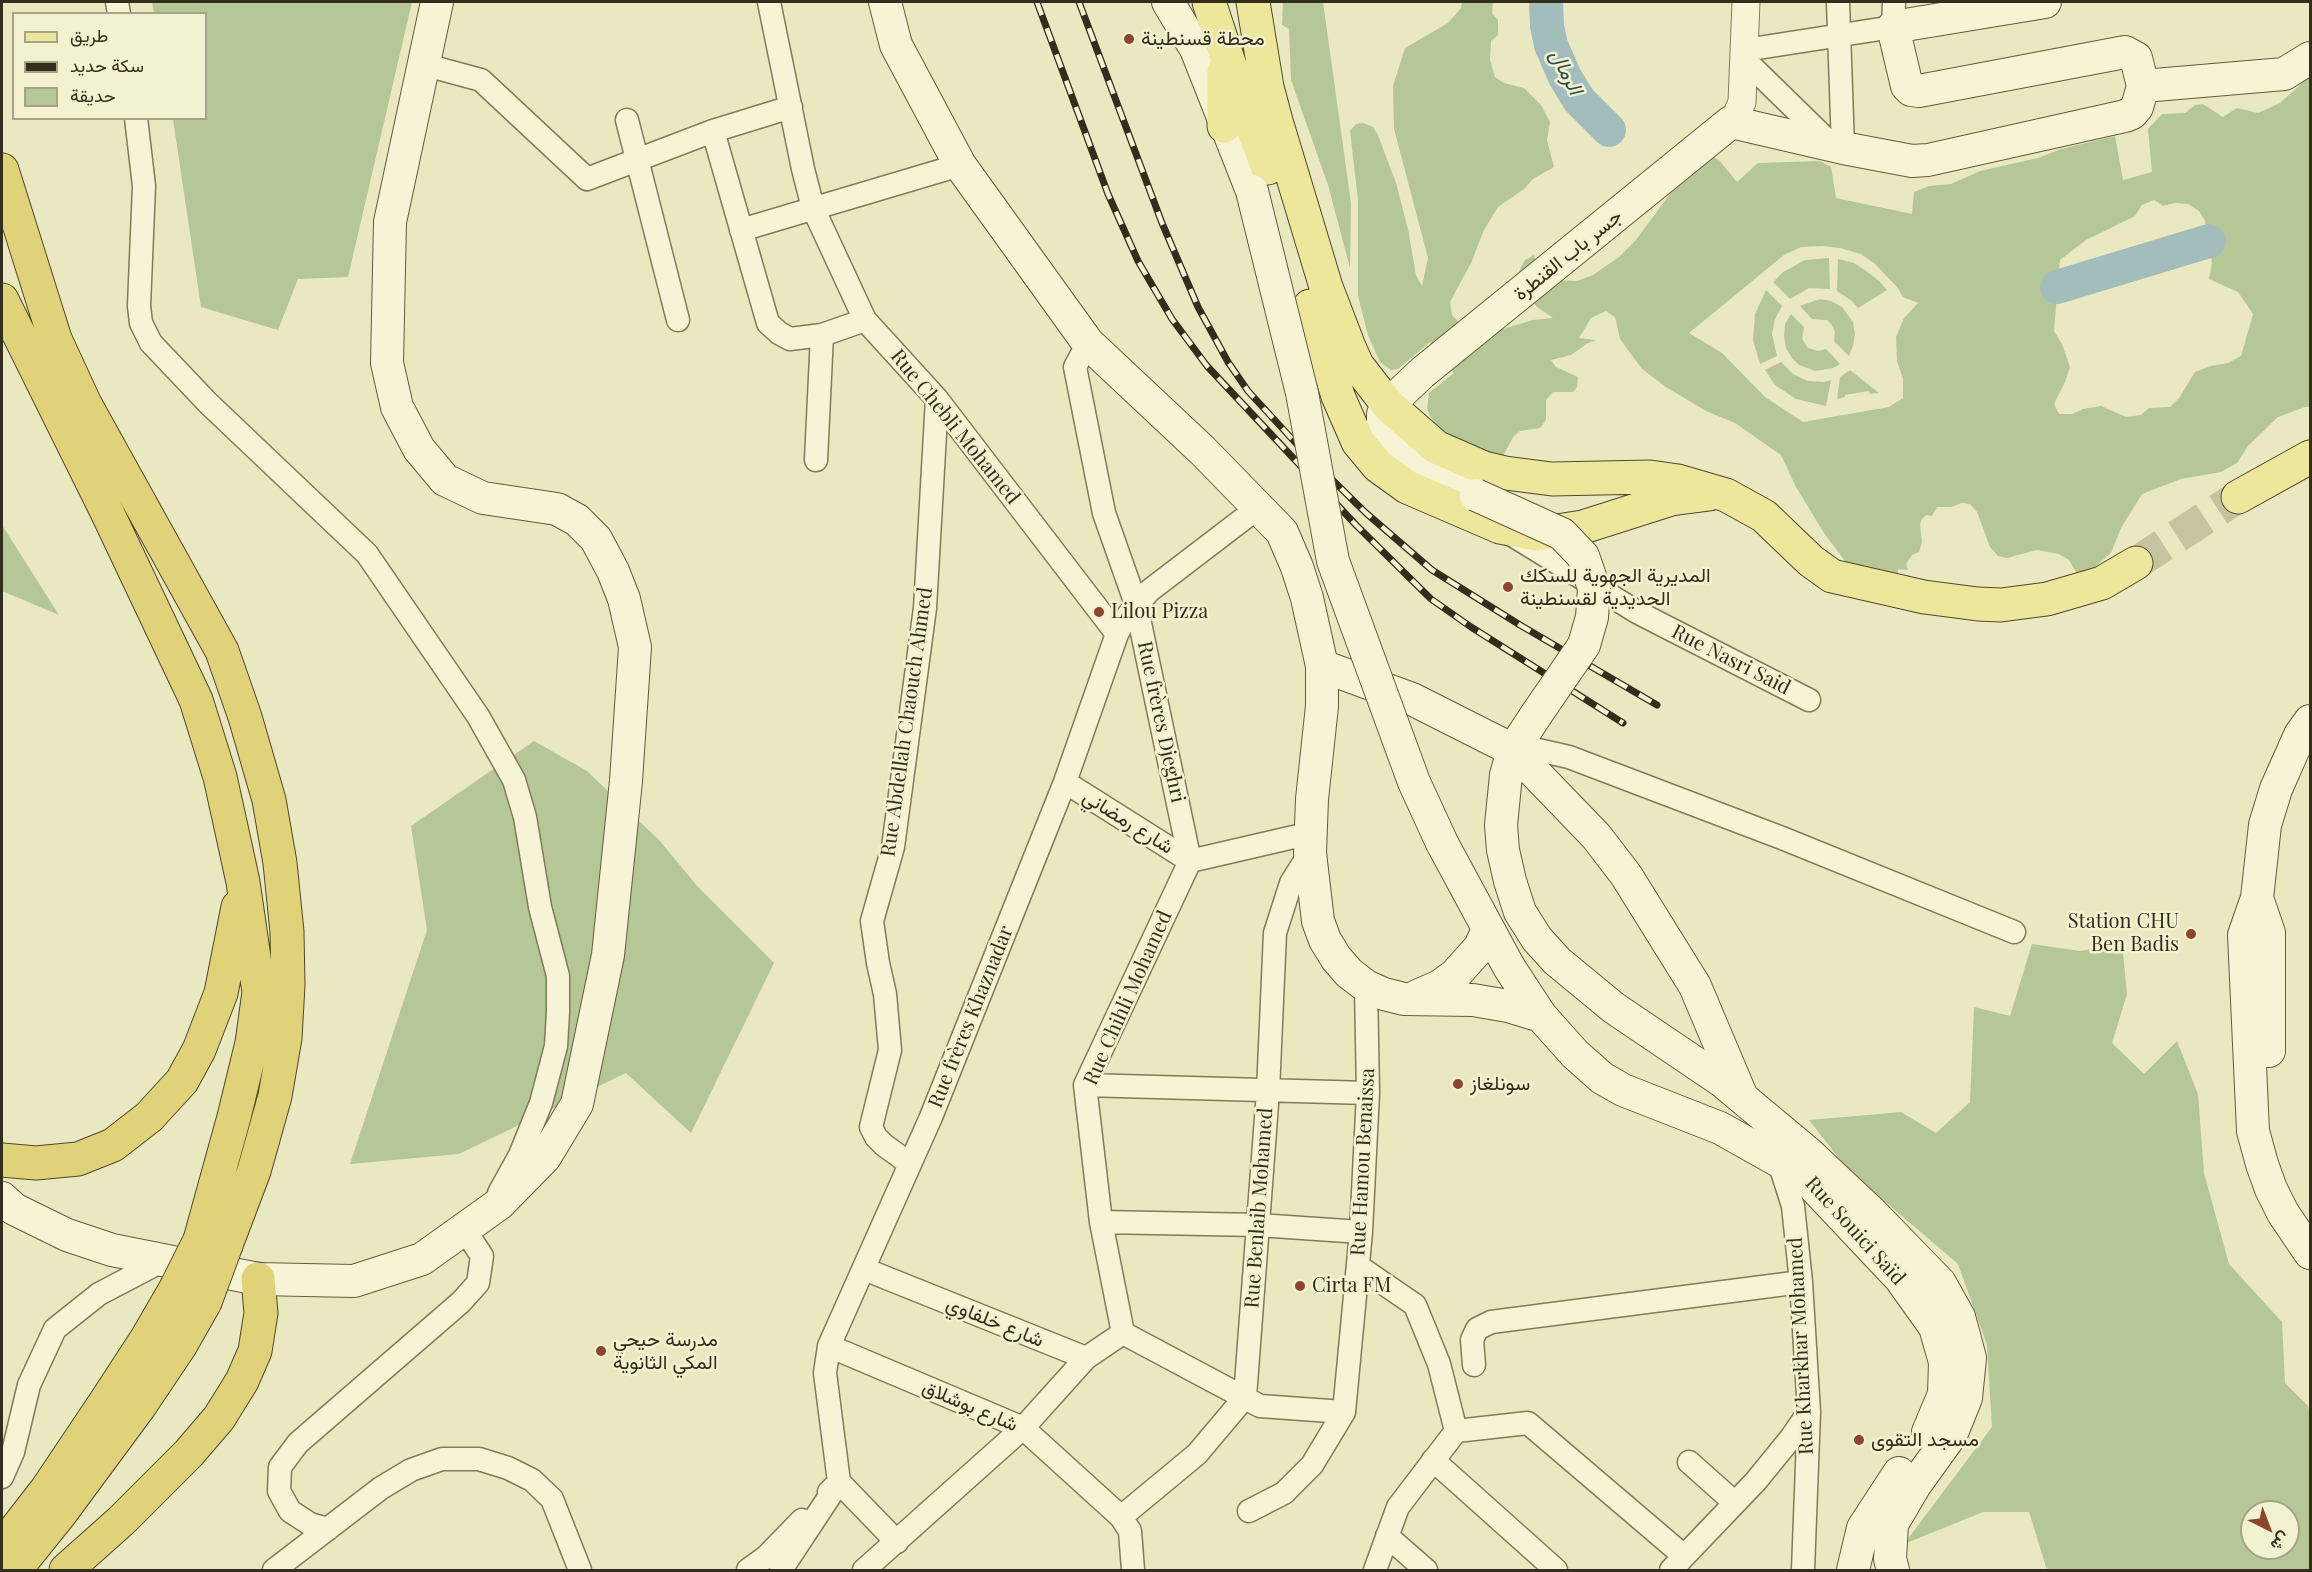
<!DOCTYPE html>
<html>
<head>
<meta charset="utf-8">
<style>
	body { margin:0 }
	#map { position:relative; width:2312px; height:1572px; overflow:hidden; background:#eae8c1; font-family:"Playfair Display",Vazirmatn,serif }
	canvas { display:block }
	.frame { position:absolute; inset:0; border:3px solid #332d1d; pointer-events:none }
	.legend { position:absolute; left:12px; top:12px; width:195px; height:108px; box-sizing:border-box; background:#f2f1d0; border:2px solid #a6a388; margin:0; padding:8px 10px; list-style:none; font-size:18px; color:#332d1d }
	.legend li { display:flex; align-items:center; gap:12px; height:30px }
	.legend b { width:30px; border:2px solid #a6a388 }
	.north { position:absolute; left:2240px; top:1500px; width:60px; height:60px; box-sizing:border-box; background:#f2f1d0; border:2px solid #a6a388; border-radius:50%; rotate:138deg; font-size:16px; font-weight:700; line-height:24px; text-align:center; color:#332d1d }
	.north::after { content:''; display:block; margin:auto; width:21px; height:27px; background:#8d452e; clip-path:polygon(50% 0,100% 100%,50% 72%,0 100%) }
</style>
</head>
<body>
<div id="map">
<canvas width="2312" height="1572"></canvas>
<div class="frame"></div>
<ul class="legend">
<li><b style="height:8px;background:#ece79b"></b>طريق</li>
<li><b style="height:8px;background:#332d1d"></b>سكة حديد</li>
<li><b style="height:16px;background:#b5c796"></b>حديقة</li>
</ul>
<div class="north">ش</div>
</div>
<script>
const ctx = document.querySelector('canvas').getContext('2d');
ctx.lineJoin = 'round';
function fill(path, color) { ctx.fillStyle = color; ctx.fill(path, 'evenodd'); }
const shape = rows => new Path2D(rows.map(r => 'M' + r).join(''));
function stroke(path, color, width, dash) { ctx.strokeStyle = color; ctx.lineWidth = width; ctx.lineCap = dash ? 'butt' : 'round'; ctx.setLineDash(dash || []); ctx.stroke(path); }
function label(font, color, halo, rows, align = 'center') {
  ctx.font = font + ' "Playfair Display",Vazirmatn,serif'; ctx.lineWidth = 5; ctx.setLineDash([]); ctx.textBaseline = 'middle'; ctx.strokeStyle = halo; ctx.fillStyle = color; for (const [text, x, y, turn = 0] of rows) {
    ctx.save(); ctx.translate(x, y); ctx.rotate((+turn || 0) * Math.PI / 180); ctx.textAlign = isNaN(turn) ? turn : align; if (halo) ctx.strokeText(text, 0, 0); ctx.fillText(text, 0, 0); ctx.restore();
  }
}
fill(shape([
	[152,2,412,2,348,277,298,279,278,330,201,307,173,119,206,118,206,14,154,13],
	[1283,2,1323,2,1351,203,1350,268,1328,185,1291,80,1289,29,1282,25],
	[1462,2,1493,2,1492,13,1498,20,1498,35,1491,41,1490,60,1495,77,1504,83,1524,88,1541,105,1550,122,1547,140,1554,167,1533,179,1524,189,1498,207,1484,230,1471,263,1450,302,1452,315,1463,326,1486,334,1533,320,1553,318,1537,307,1522,290,1519,271,1525,260,1534,255,1537,266,1550,280,1577,281,1593,275,1619,257,1636,240,1675,187,1704,165,1705,159,1702,151,1719,160,1737,182,1758,163,1820,161,1831,167,1836,198,1912,214,1914,192,1929,186,1951,184,1980,171,2038,158,2061,149,2115,136,2123,180,2152,172,2148,129,2162,114,2185,113,2195,105,2203,104,2223,117,2237,108,2258,113,2280,103,2310,76,2310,407,2305,407,2278,417,2248,446,2237,463,2221,472,2181,479,2142,494,2121,528,2111,553,2091,570,2076,572,2069,560,2059,554,2037,550,2007,558,1998,556,1990,547,1977,512,1970,504,1962,503,1951,507,1937,507,1932,516,1926,515,1922,519,1920,524,1922,542,1919,552,1912,555,1906,564,1908,570,1898,569,1898,579,1851,569,1824,533,1796,487,1781,455,1735,423,1706,411,1666,387,1642,369,1620,339,1615,317,1606,311,1591,318,1579,338,1596,340,1588,343,1571,355,1551,360,1556,367,1578,377,1577,387,1573,392,1553,392,1546,400,1546,420,1540,428,1520,431,1513,437,1502,458,1456,438,1438,427,1430,416,1427,409,1429,393,1454,373,1430,342,1398,369,1391,370,1380,362,1368,335,1358,296,1358,200,1350,131,1356,124,1363,123,1373,127,1378,135,1396,183,1408,229,1416,275,1422,286,1428,258,1394,129,1393,86,1405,48,1448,23,1461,8],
	[2154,200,2163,206,2175,203,2188,204,2199,211,2205,221,2212,263,2209,279,2238,292,2253,314,2241,356,2228,363,2211,366,2195,372,2179,398,2170,407,2149,408,2141,415,2126,417,2101,406,2083,409,2072,414,2059,414,2054,404,2065,382,2070,367,2062,344,2054,331,2060,260,2086,240,2135,216,2142,205],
	[1823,246,1840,248,1861,254,1874,263,1897,287,1903,297,1918,303,1904,318,1896,337,1897,361,1903,379,1903,398,1889,407,1803,422,1765,397,1722,353,1689,333,1784,255,1801,247],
	[1829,258,1830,289,1809,288,1790,299,1773,282,1783,272,1805,260],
	[1838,259,1854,263,1865,270,1879,281,1887,290,1858,308,1852,301,1837,291],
	[1766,290,1782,306,1775,319,1772,334,1777,356,1760,364,1753,340,1755,314],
	[1820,299,1831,301,1842,307,1853,322,1855,334,1853,346,1849,356,1834,341,1835,332,1831,324,1827,320,1812,319,1800,306],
	[1791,314,1804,327,1802,339,1808,348,1818,351,1826,349,1840,364,1833,368,1815,371,1799,365,1792,358,1786,348,1784,337,1785,324],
	[1781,362,1793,374,1808,381,1824,382,1831,380,1826,406,1796,399,1775,385,1765,370],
	[1850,370,1879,393,1870,394,1869,391,1845,395,1845,397,1837,399,1840,377],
	[2,525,59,615,2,591],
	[534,741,587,771,660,841,698,887,774,963,691,1133,626,1073,459,1154,350,1164,427,930,411,826],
	[2122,943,2127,994,2112,1043,2144,1074,2177,1041,2198,1094,2204,1173,2229,1264,2282,1322,2285,1383,2308,1406,2310,1414,2310,1570,2047,1570,2029,1512,1983,1512,1904,1544,1992,1427,1987,1345,1958,1264,1848,1170,1809,1120,1901,1112,1936,1133,1970,1102,1974,1007,2010,1016,2032,944,2080,951],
	[2252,1512,2288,1512,2288,1548,2252,1548]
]), '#b5c796');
stroke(shape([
	[1546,2,1547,26,1551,45,1565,77,1579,100,1609,130],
	[2057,287,2209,241]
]), '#a3bdbc', 34);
stroke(shape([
	[2136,563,2238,497]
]), '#c5c3a0', 33, [33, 16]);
const minor = shape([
	[117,2,119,14],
	[769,2,803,169,813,208,865,320,937,399,1117,634],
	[1838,2,1843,148],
	[1745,50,1893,27,1894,2],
	[1745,60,1832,145],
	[422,64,481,80,587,179,713,131,791,107],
	[136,118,144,186,139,306,141,323,151,343,208,403,367,554,478,716,514,780,525,817,540,907,558,976,558,1012,556,1046,541,1103,520,1155,499,1193],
	[627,120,678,320],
	[713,131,768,323,779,333,790,339,822,335,865,320],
	[741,230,960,165],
	[1088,343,1075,367,1104,513,1136,604,1190,861],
	[816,460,822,335],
	[1509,533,1637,612,1809,700],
	[1513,750,1538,750,1569,757,1782,838,2014,932],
	[1065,782,1190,861],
	[1085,1085,1368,1093],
	[1778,1159,1793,1206,1801,1282,1809,1412,1803,1570],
	[910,1164,884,1145,876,1137,871,1127,890,1050,885,994,878,963,872,921,893,847,925,608,937,399],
	[1101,1222,1258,1225,1361,1232],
	[1358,1266,1415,1305,1439,1364,1456,1431],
	[864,1269,1086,1358,1123,1333],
	[1123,1333,1101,1222,1085,1085,1190,861,1311,833],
	[1123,1333,1260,1406,1344,1412],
	[829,1346,1023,1428,1121,1517,1130,1531,1133,1570],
	[1474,1365,1472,1340,1477,1329,1491,1322,1801,1282],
	[1456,1431,1528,1423,1684,1556],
	[1433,1460,1556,1570],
	[1689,1462,1735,1503],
	[2,1477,13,1452,29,1385,55,1329,99,1294,162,1261],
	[829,1492,839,1482,897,1542],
	[1249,1511,1284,1493,1312,1465,1344,1412,1361,1232,1368,1093,1366,986],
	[1121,1517,1197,1454,1245,1397,1268,1091,1275,933,1291,883,1310,853],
	[328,1529,310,1524,290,1511,279,1491,280,1467,298,1443,461,1302,478,1283,482,1256,464,1229],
	[1387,1536,1426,1570],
	[274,1570,381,1488,411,1470,442,1459,479,1459,508,1468,532,1480,552,1499,580,1570],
	[748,1570,766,1557,802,1520],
	[781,1570,839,1482,825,1373,829,1346,931,1117,1065,782,1117,634,1125,619,1149,591,1259,507],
	[864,1570,1023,1428,1086,1358],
	[1375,1570,1398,1507,1456,1431],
	[1671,1570,1756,1481,1791,1438,1808,1413]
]);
const tertiary = shape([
	[1731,122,1737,114,1742,102,1746,2]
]);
const secondary = shape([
	[885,2,896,45,960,165,1088,343,1203,451,1282,532,1297,567,1307,598,1322,666,1322,706,1312,799,1310,853,1318,921,1325,940,1336,958,1349,973,1366,986,1384,994,1404,999,1473,1000,1508,1006,1541,1016],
	[1168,2,1196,49,1252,191],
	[2143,86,2284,74,2310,58],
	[1476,495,1428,473,1406,459,1391,443,1383,430,1383,414,1388,405,1423,372,1731,122,1843,148,1912,161,1928,160,2125,116,2132,113,2137,107,2143,86,2136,58,2125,52,1919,91,1911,90,1907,86,1893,27,2045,2],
	[1322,666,1412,699,1513,750,1596,836,1626,875,1695,986,1741,1095],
	[1536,715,1513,750,1506,775,1501,825,1503,850,1510,881,1520,912,1537,939,1557,961,1614,1008,1722,1081,1807,1152,1873,1214,1940,1283,1959,1317,1970,1358,1966,1398,1951,1435,1915,1485,1892,1524,1890,1559,1893,1570],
	[2310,721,2300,735,2276,789,2265,825,2257,898,2244,935,2253,1131,2262,1164,2271,1189,2283,1213,2310,1253],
	[1442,843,1509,967,1541,1016,1575,1054,1602,1078,1623,1090,1720,1128,1802,1174,1900,1278,1935,1327,1945,1362,1944,1394,1928,1432],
	[2257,898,2269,933,2269,1051],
	[1417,996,1440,986,1455,975,1480,947,1488,929],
	[2,1198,14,1209,67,1235,112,1250,258,1279,354,1281,422,1259,499,1204,545,1157,577,1104,608,955,626,781,635,647,624,599,613,571,596,539,577,520,557,509,483,498,445,480,419,449,397,407,387,363,390,222,437,2],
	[1853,1570,1863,1528,1899,1473]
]);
const primary = shape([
	[1209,2,1235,81,1268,168],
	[1253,2,1267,87,1276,121,1326,287,1349,347,1357,365,1388,405,1436,447,1484,468,1505,473,1552,479,1650,477,1678,481,1726,495,1764,516,1811,561,1832,576,1924,597,1978,604,2001,605,2047,599,2102,583,2136,563],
	[1224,72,1224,126],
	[1310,306,1338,396,1358,442,1378,466,1407,487,1500,527,1537,534,1583,527,1671,499,1709,494],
	[2238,497,2310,457]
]);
const trunk = shape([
	[2,170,55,339,85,404,222,651,245,717,269,800,280,863,287,932,288,985,285,1038,275,1096,254,1171,226,1245],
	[2,300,107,512,196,700,220,777,233,836,243,882,259,992,252,1043,234,1117,200,1240],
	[2,1160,36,1163,78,1159,113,1145,149,1117,182,1081,199,1050,221,993,238,907],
	[2,1547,47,1489,106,1401,147,1338,176,1288],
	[15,1570,60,1514,139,1407,180,1346,205,1302],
	[66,1570,121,1521,189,1453,219,1418,242,1381,255,1351,261,1313,258,1279]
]);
stroke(minor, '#827a5a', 25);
stroke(tertiary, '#827a5a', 29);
stroke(secondary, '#645b3d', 34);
stroke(primary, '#50472e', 35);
stroke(trunk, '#50472e', 35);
stroke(minor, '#f6f4d4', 22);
stroke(tertiary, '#f6f4d4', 27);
stroke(secondary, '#f6f4d4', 32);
stroke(primary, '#ece79b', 33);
stroke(trunk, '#e0d279', 33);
const rail = shape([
	[1037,2,1108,194,1138,261,1172,319,1207,366,1357,526,1431,599,1471,627,1623,723],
	[1079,2,1162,223,1198,307,1228,362,1248,391,1304,452,1366,513,1432,570,1520,625,1657,705]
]);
stroke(rail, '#332d1d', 7);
stroke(rail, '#f2f1d0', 4.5, [14]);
const secondaryBridge = shape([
	[1252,191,1302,393,1333,561,1414,782,1442,843],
	[1476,495,1562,534,1583,556,1594,588,1592,617,1584,645,1536,715]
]);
const trunkBridge = shape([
	[176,1288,200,1240],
	[205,1302,226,1245]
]);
stroke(secondaryBridge, '#645b3d', 34, []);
stroke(trunkBridge, '#50472e', 35, []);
stroke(secondaryBridge, '#f6f4d4', 32);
stroke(trunkBridge, '#e0d279', 33);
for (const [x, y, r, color] of [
	[1129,39,6,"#8d452e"],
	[1508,587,6,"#8d452e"],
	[1099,612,6,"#8d452e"],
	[2191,934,6,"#8d452e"],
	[1458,1084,6,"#8d452e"],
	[1300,1286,6,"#8d452e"],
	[601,1351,6,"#8d452e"],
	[1859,1440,6,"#8d452e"]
]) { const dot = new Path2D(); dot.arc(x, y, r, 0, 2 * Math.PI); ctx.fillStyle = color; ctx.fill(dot); stroke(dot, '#f2f1d0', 2); }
label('20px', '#332d1d', '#f2f1d0', [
	["محطة قسنطينة",1141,39],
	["المديرية الجهوية للسكك",1520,576],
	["الحديدية لقسنطينة",1520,599],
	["Lilou Pizza",1111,612],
	["Station CHU",2179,922,"right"],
	["Ben Badis",2179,945,"right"],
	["سونلغاز",1470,1084],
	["Cirta FM",1312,1286],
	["مدرسة حيحي",613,1340],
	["المكي الثانوية",613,1363],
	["مسجد التقوى",1871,1440]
], 'left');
label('20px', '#332d1d', '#f2f1d0', [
	["جسر باب القنطرة",1568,255,-39],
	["Rue Chebli Mohamed",955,427,51],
	["Rue Nasri Said",1731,660,27],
	["Rue Abdellah Chaouch Ahmed",907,722,-82],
	["Rue frères Djeghri",1161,722,78],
	["شارع رمضاني",1128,822,32],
	["Rue Chihli Mohamed",1128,998,-66],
	["Rue frères Khaznadar",971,1017,-68],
	["Rue Hamou Benaissa",1363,1162,-87],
	["Rue Benlaib Mohamed",1259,1208,-86],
	["Rue Souici Saïd",1855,1231,48],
	["شارع خلفاوي",995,1322,22],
	["Rue Kharkhar Mohamed",1801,1346,-93],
	["شارع بوشلاق",970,1406,23]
]);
label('italic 21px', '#2e4b52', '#f2f1d0', [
	["الرمال",1566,72,63]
]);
</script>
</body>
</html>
